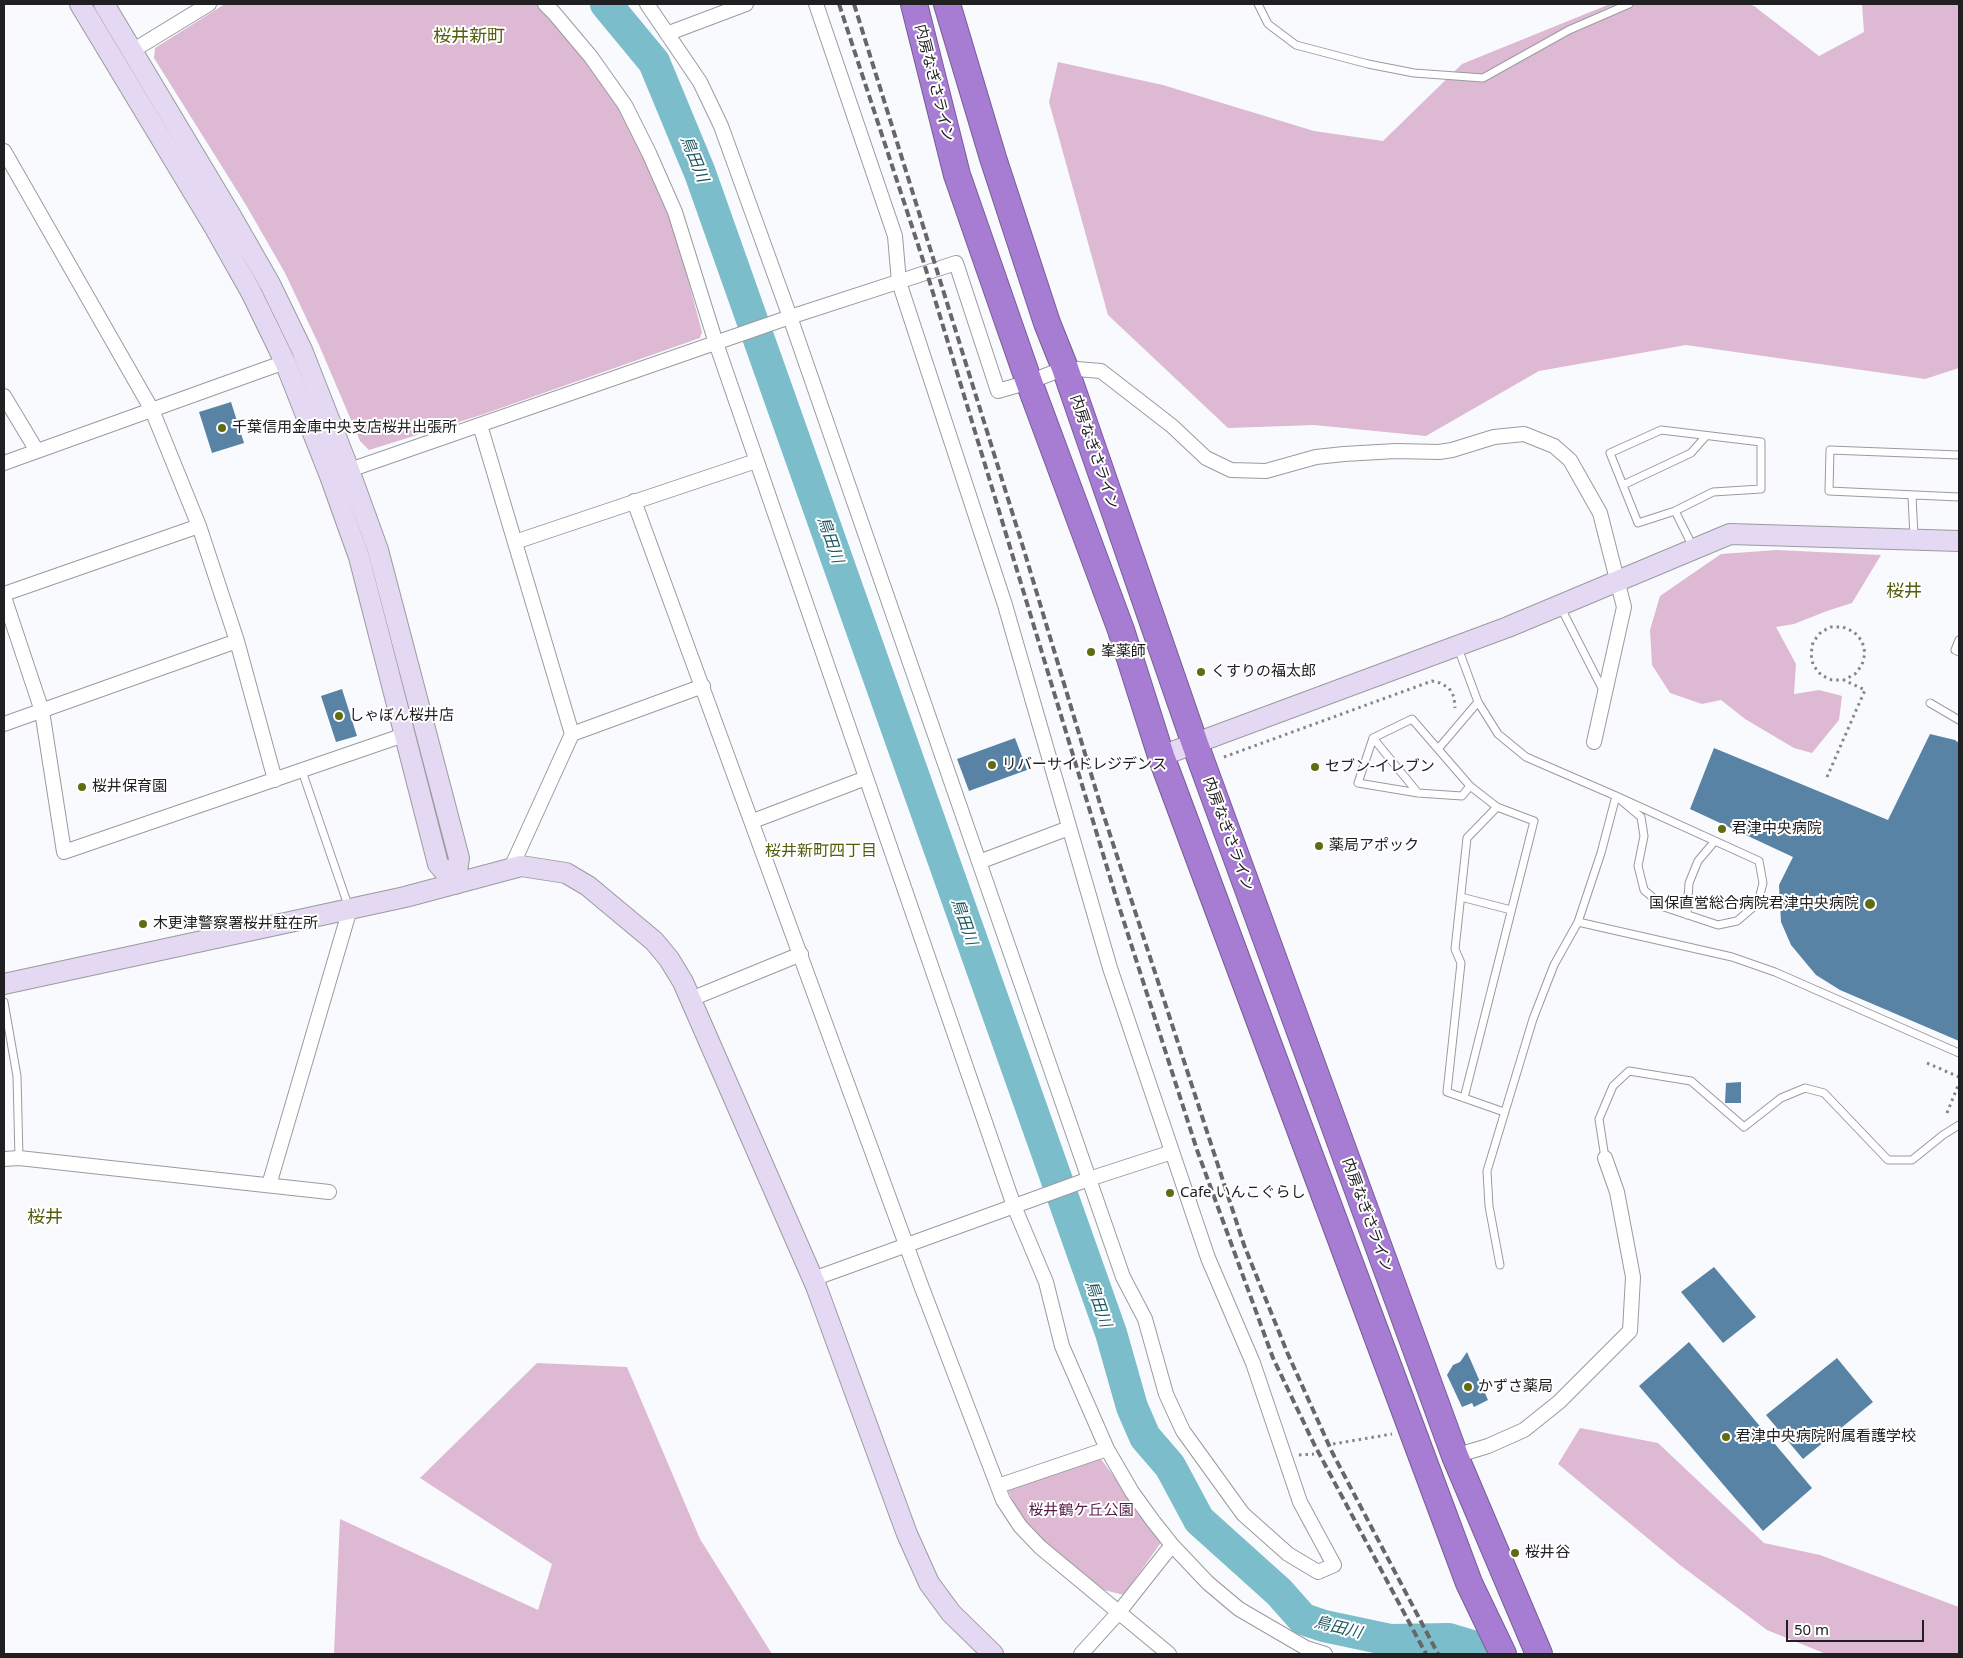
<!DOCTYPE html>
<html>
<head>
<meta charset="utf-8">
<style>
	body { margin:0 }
	#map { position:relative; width:1963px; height:1658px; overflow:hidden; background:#f9fafe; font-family:"Noto Sans",sans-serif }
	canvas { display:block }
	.frame { position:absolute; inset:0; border:5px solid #202022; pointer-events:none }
	.scale { position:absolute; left:1786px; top:1620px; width:138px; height:22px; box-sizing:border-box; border:2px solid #202022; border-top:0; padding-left:6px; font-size:15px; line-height:18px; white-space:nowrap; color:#202022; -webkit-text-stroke:4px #fff; paint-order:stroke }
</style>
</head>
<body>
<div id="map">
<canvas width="1963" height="1658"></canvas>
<div class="frame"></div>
<div class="scale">50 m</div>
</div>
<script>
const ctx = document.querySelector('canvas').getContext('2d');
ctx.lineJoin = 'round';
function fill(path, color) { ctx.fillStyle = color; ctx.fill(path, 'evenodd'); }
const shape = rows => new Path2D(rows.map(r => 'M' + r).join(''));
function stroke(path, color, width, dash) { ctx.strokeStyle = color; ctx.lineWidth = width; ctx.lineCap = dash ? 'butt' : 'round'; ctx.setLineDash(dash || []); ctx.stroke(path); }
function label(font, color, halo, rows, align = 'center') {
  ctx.font = font + ' "Noto Sans","Noto Sans JP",sans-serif'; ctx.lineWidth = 4; ctx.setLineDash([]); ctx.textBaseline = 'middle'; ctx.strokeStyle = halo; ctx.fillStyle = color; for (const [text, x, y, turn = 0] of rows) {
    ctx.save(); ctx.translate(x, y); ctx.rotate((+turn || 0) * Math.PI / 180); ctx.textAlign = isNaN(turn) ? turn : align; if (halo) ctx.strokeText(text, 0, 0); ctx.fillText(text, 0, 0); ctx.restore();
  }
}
fill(shape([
	[225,4,537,4,553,18,586,60,620,109,647,160,671,216,702,332,700,338,481,415,369,450,360,441,319,345,285,273,246,205,154,58,155,48],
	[1610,4,1747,4,1754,6,1819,56,1864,32,1862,4,1959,4,1959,368,1925,379,1686,345,1539,371,1426,436,1314,425,1228,428,1108,315,1049,102,1058,62,1163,85,1314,131,1383,141,1462,64],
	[1777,550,1881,555,1852,603,1827,611,1794,624,1776,627,1796,664,1794,694,1819,690,1842,696,1839,720,1812,753,1794,748,1745,719,1721,700,1702,704,1670,693,1652,665,1650,630,1660,596,1721,554],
	[537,1363,627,1367,700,1539,772,1654,334,1654,340,1519,538,1610,552,1564,420,1478],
	[1580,1428,1658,1443,1764,1543,1820,1555,1959,1607,1959,1654,1826,1654,1767,1630,1680,1565,1558,1464],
	[1098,1455,1162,1541,1124,1595,1100,1589,1024,1525,1007,1488]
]), '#ddb9d3');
stroke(shape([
	[606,4,654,62,700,173,1111,1333,1132,1407,1145,1437,1170,1466,1199,1520,1279,1592,1303,1619,1324,1626,1390,1640,1449,1639,1499,1654]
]), '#7bbdca', 32);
fill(shape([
	[231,402,244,443,212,453,199,412],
	[342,689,357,736,336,742,321,696],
	[1930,734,1955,740,1959,743,1959,1041,1840,990,1816,975,1791,945,1781,922,1779,885,1793,857,1690,809,1714,748,1888,820],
	[1015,738,1027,770,969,791,957,759],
	[1741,1082,1741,1103,1725,1103,1726,1083],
	[1714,1267,1756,1317,1723,1343,1681,1292],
	[1689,1342,1812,1488,1763,1531,1639,1386],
	[1467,1352,1488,1400,1474,1407,1472,1403,1462,1407,1447,1375,1453,1365,1460,1362],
	[1837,1358,1873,1402,1803,1459,1766,1415]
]), '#5883a4');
const lane = shape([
	[1258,4,1268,24,1296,45,1368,64,1414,73,1483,78,1569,30,1629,4],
	[1959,455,1830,450,1829,491,1959,497],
	[1623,485,1691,453,1706,436],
	[1912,496,1914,537],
	[1675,511,1713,492,1761,489,1761,442,1661,430,1610,453,1638,523,1675,511,1693,547],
	[1560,606,1604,692],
	[1959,640,1955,650,1959,652],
	[1458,648,1478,702,1498,734,1526,757,1616,796,1759,861,1763,883,1758,903,1737,921,1718,925,1664,907,1644,890,1638,866,1644,836,1641,817,1616,796],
	[1930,703,1959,720],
	[1373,738,1418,793],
	[1438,749,1478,702],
	[302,771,349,908],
	[1470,786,1462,796,1418,793,1358,783,1373,738,1412,719,1470,786,1497,807],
	[1616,796,1601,853,1578,922,1732,957,1775,972,1959,1053],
	[1461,897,1511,910],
	[1687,915,1689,883,1698,861,1714,842],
	[4,1002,17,1076,19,1158],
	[1464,1098,1534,821,1497,807,1467,838,1455,949,1461,963,1447,1092,1504,1112],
	[1605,1158,1599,1119,1613,1086,1629,1071,1691,1081,1744,1127,1781,1098,1805,1088,1824,1093,1888,1160,1912,1160,1943,1135,1959,1125],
	[1500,1265,1489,1206,1487,1171,1533,1019,1554,965,1578,922]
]);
const street = shape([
	[545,4,554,13,591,57,625,105,649,153,675,212,716,343,1014,1206,1046,1282,1062,1346,1107,1449,1132,1492,1153,1521,1172,1545,1208,1583,1239,1609,1306,1648,1325,1654],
	[647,4,700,82,721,126,790,317,1123,1277,1145,1319,1166,1394,1183,1431,1243,1514,1288,1554,1318,1572,1334,1565,1300,1502,1253,1363,1208,1258,1110,968,1005,605,899,282,895,236,816,4],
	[669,33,746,4],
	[132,51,209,4],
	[4,151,152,410,199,526,237,641,275,780],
	[4,396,37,451],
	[480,425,572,734,511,868],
	[4,463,285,362],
	[341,473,790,317,956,263,998,391,1029,382,1065,368,1101,371,1172,426,1206,458,1231,470,1266,471,1316,457,1344,454,1396,451,1439,452,1452,450,1494,437,1524,434,1554,446,1570,460,1600,513,1624,607,1594,742],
	[634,501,922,1288,1003,1500,1020,1526,1040,1547,1169,1654],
	[515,542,756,461],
	[4,594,199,526],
	[4,597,42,711,64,852,404,735],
	[4,724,237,641],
	[572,734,703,686],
	[753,821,866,778],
	[979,862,1069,828],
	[691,999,801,954],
	[4,1159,19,1158,329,1192],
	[269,1185,350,909],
	[813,1279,1089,1179,1172,1152],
	[1455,1456,1488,1446,1524,1430,1559,1402,1630,1331,1633,1277,1617,1192,1605,1158],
	[998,1486,1107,1449],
	[1081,1654,1119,1612,1172,1545]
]);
const secondary = shape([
	[80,4,215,228,251,292,285,362,330,476,359,557,438,864,455,884],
	[104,4,231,216,270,284,302,350,349,470,378,550,459,858,455,884],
	[1161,756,1508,627,1730,534,1959,541],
	[4,984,405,897,521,866,566,873,588,886,654,941,669,959,683,982,816,1286,907,1534,929,1583,951,1613,993,1654]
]);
const highway = shape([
	[914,4,957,175,1029,382,1121,630,1161,756,1469,1583,1503,1654],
	[947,4,993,158,1047,323,1065,368,1195,744,1455,1456,1539,1654]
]);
stroke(lane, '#9a9b9f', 9);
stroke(street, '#9a9b9f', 16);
stroke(secondary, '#9a9b9f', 22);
stroke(highway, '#775c94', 28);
stroke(shape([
	[1224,757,1432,681,1440,683,1449,688,1454,697,1455,708],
	[1827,777,1865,690,1844,680,1832,680,1821,675,1813,665,1811,654,1813,642,1821,632,1831,627,1843,627,1854,632,1862,641,1865,653,1862,665,1855,674,1844,680],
	[1927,1063,1959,1077],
	[1947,1113,1959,1083],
	[1333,1444,1392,1434],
	[1299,1455,1314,1454]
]), '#868689', 3, [2.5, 4]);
stroke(lane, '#fff', 7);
stroke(street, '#fff', 14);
stroke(secondary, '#e4d8f2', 20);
stroke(highway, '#a67dd2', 26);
stroke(shape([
	[839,4,923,260,1116,897,1197,1150,1273,1358,1314,1444,1426,1654],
	[854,4,1023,547,1101,807,1244,1245,1287,1352,1332,1452,1438,1654]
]), '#67676a', 4, [8, 4]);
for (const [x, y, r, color] of [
	[222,428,5,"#616b12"],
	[1091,652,5,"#616b12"],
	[1201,672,5,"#616b12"],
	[339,716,5,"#616b12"],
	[992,765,5,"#616b12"],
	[1315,767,5,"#616b12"],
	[82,787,5,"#616b12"],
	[1722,829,5,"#616b12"],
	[1319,846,5,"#616b12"],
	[1870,904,6,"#616b12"],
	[143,924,5,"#616b12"],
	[1170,1193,5,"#616b12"],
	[1468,1387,5,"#616b12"],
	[1726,1437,5,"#616b12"],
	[1515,1553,5,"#616b12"]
]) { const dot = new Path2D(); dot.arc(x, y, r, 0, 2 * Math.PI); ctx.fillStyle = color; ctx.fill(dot); stroke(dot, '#fff', 2); }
label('15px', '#202022', '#fff', [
	["内房なぎさライン",934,83,76],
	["内房なぎさライン",1094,452,71],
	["内房なぎさライン",1228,834,70],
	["内房なぎさライン",1367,1215,70]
]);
label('15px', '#202022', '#fff', [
	["千葉信用金庫中央支店桜井出張所",232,428],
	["峯薬師",1101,652],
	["くすりの福太郎",1211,672],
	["しゃぼん桜井店",349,716],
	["リバーサイドレジデンス",1002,765],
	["セブン-イレブン",1325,767],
	["桜井保育園",92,787],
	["君津中央病院",1732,829],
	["薬局アポック",1329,846],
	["国保直営総合病院君津中央病院",1859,904,"right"],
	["木更津警察署桜井駐在所",153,924],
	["Cafe いんこぐらし",1180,1193],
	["かずさ薬局",1478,1387],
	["君津中央病院附属看護学校",1736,1437],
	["桜井谷",1525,1553]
], 'left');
label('15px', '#541d48', '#fff', [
	["桜井鶴ケ丘公園",1081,1511]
]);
label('italic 16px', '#1c555f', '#fff', [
	["鳥田川",694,159,68],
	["鳥田川",830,540,71],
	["鳥田川",964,922,71],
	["鳥田川",1098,1304,71],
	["鳥田川",1338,1628,14]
]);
label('16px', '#555e0c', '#fff', [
	["桜井新町四丁目",821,851]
]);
label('18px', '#555e0c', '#fff', [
	["桜井新町",469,37],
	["桜井",1904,592],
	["桜井",45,1218]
]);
</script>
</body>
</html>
